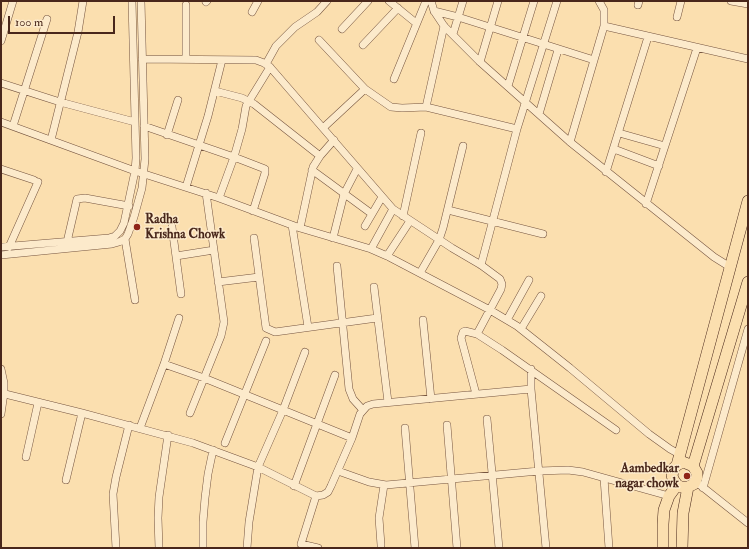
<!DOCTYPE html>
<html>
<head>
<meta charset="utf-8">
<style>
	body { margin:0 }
	#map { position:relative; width:749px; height:549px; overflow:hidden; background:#fbdfaf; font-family:"IM FELL Double Pica",serif }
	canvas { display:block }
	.frame { position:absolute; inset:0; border:2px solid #49271b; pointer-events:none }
	.scale { position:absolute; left:8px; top:16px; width:107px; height:18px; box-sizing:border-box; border:2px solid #49271b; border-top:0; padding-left:5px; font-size:12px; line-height:14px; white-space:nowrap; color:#49271b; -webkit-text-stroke:3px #fceacb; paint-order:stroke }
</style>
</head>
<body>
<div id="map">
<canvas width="749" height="549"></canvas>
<div class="frame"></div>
<div class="scale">100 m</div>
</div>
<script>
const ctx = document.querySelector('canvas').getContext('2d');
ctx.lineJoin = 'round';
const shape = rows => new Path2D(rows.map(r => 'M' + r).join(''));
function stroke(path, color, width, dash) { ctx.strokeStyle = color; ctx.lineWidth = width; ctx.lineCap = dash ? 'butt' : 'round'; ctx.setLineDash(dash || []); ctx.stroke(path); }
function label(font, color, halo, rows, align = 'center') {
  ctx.font = font + ' "IM FELL Double Pica",serif'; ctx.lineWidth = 3; ctx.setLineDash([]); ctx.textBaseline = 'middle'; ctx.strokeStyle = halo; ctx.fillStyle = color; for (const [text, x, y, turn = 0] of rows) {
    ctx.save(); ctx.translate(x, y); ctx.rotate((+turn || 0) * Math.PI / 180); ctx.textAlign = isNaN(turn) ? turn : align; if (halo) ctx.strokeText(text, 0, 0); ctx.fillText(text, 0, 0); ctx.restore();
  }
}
const minor = shape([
	[389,1,416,23],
	[431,1,434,11,444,26,480,62,570,142,714,257,730,267],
	[731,1,748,4],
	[206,2,207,1],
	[186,5,186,59],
	[638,5,639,1],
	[434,11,458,17,594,60],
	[252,12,258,1],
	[677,17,681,1],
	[604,26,748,59],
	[342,29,368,1],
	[453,34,463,1],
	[319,40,365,89,391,107,402,108,426,107,517,129],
	[1,41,13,1],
	[363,45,398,8],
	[142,59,256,60,264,63,270,67,393,209,452,248,481,265,500,279,502,284,501,289,477,334],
	[480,62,498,1],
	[266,64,276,46,295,27,317,12,327,1],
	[394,79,426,1],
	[1,83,60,102,135,122],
	[508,86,534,1],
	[215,91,242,98,254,104,320,156],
	[426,107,444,26],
	[539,114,558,50],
	[1,122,135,171,219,198,300,228,371,249,387,256,490,310,517,326,570,368,649,434,670,449,679,454],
	[13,126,47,19],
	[144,126,234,157,265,169,265,173,253,211],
	[323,128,365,89],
	[619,133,665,146],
	[167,135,178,100],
	[51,140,78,32,83,1],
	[570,142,604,26,604,10,599,1],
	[614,149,659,166],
	[1,169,34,180],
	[312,170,372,214],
	[606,172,648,37],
	[186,187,208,116,222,60],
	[219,198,234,157,242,129,246,106,270,67],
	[646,204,697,48],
	[448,210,543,234],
	[403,216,421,133],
	[292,225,308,327],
	[365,226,382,197],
	[172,227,181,294],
	[300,228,313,167,320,156,334,140],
	[254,238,266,328,275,332,377,318],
	[333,238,344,194,357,169],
	[125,239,135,300],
	[67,242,77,199,85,198,129,206],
	[1,247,109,238,115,236,120,231,124,223,135,171,136,158,132,1],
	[9,247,38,182],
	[371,249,393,209],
	[1,255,112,244,119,242,125,239,128,234,134,217,142,188,145,159,141,1],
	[176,256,214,250],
	[387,256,410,221],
	[481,265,517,129,557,1],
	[337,266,349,389,353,399,362,409],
	[420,273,439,240,443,228,463,146],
	[218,282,259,277],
	[374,287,388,402],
	[423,320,431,399],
	[507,320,529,280],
	[521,329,541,296],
	[164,364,204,378,352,438],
	[1,369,4,383,4,393,1,414],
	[531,369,531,389,546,548],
	[1,393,82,413,193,443,258,467,316,496,323,495,328,492,331,486,352,438,360,414,367,406,373,404,531,389],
	[476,394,461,338,463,332,465,331,477,334,502,350,616,430],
	[190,413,221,336,224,322,206,193],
	[487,419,499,548],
	[447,425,457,548],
	[140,428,164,364,179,318],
	[405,428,415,548],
	[225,443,266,341],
	[26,457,38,403],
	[338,471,369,482,386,485,539,471,568,470,583,472,669,496],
	[604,478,609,548],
	[66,480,82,413],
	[700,485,748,523],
	[294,486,335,375],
	[703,488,748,329],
	[316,496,301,544,318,548],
	[381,545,379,518,384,485],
	[116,548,113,494,116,477,129,425],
	[159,548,158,518,159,497,168,435],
	[203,548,203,522,205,498,208,474,213,450],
	[247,548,249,522,258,467,283,410,305,352]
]);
const highway = shape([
	[677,465,748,201],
	[693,466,748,282],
	[663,548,663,524,664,510,669,496,677,485],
	[682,548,683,513,688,487,694,484,697,477,697,473,693,466,683,462,677,465,674,468,672,475,673,479,677,485,681,487,688,487]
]);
stroke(minor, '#765540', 8);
stroke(highway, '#49271b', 12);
stroke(minor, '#fceacb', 7);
stroke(highway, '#fbdfaf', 11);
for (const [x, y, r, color] of [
	[137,227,4,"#8f2418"],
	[687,476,4,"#8f2418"]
]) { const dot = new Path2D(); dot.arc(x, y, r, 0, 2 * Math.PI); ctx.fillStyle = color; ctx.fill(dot); stroke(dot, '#fceacb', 1.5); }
label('bold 13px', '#49271b', '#fceacb', [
	["Radha",145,220],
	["Krishna Chowk",145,235],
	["Aambedkar",679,469,"right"],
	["nagar chowk",679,484,"right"]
], 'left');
</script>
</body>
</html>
